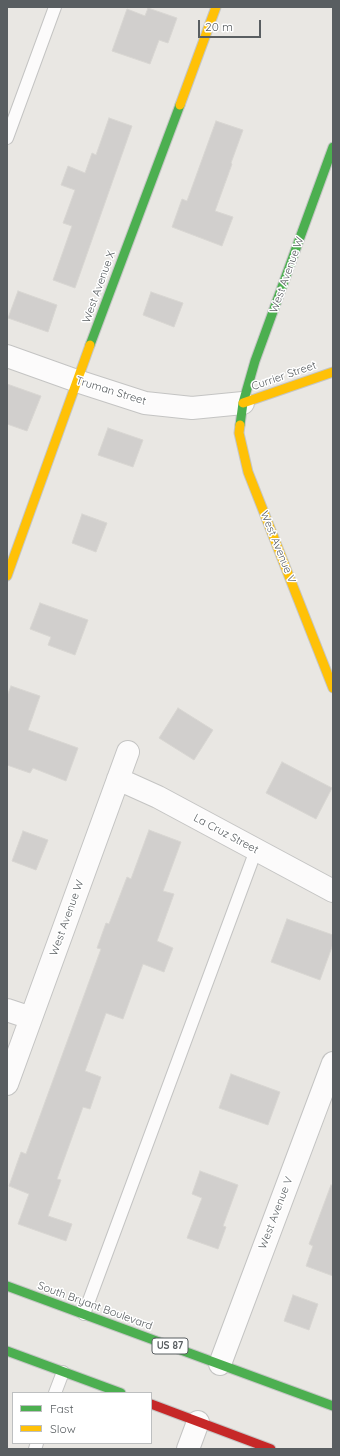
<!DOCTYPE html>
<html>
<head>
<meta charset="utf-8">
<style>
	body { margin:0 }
	#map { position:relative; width:340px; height:1456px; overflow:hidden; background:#e9e7e3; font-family:Quicksand,sans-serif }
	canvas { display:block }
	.frame { position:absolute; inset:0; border:8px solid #595e61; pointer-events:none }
	.legend { position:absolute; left:12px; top:1392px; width:140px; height:52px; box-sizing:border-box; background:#fff; border:1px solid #bdbfc0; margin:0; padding:5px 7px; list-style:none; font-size:12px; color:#595e61 }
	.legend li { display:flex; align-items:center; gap:8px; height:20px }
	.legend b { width:20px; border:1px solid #bdbfc0 }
	.scale { position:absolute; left:198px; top:20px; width:63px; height:18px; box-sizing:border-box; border:2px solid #595e61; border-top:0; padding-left:5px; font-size:12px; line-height:14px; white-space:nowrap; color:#595e61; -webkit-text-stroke:3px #fff; paint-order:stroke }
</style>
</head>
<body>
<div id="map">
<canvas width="340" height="1456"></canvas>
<div class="frame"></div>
<ul class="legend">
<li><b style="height:5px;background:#4caf50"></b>Fast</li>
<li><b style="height:5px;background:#ffc107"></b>Slow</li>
</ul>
<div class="scale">20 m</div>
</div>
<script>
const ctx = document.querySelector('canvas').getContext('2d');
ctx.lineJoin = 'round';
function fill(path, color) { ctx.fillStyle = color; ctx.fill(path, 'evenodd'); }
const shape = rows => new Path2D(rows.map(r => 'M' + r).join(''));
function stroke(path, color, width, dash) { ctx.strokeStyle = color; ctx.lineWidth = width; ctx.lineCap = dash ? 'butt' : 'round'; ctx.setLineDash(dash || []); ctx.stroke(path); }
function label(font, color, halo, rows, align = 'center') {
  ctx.font = font + ' Quicksand,sans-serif'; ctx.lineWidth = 3; ctx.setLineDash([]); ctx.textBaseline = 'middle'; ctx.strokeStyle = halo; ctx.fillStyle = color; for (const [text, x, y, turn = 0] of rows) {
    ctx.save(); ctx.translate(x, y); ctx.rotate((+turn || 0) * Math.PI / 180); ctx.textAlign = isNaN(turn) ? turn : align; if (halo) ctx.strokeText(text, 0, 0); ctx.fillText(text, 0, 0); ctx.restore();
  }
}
const building = shape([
	[148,8,177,18,168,43,159,40,150,64,112,51,127,9,145,16,148,8],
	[109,118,132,126,75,288,53,280,72,226,63,223,75,190,61,185,68,166,85,173,92,153,96,155,109,118],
	[216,121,243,130,231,163,232,164,215,211,233,217,222,246,172,227,182,199,187,201,216,121],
	[18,291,57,305,48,332,8,318,18,291],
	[151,292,183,303,174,327,143,315,151,292],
	[7,384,41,396,27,431,7,424,7,384],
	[108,428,143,440,133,467,98,455,108,428],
	[82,514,107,523,96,552,72,543,82,514],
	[40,603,88,620,75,655,48,645,51,637,30,629,40,603],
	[11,686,40,696,28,730,78,748,66,781,33,768,30,773,7,765,7,696,11,686],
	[178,708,213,730,194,760,159,738,178,708],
	[282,762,332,788,316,819,266,793,282,762],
	[149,830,181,842,163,891,174,894,157,941,173,948,164,972,143,964,123,1019,106,1013,85,1071,101,1077,90,1109,83,1107,57,1179,61,1180,48,1216,72,1224,66,1241,18,1224,29,1194,9,1186,21,1152,26,1154,101,949,97,948,106,923,109,924,127,877,131,879,149,830],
	[23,831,48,840,36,870,12,861,23,831],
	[287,919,333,935,333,944,320,980,271,962,287,919],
	[231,1074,280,1092,268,1125,219,1108,231,1074],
	[200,1171,238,1185,223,1226,226,1227,218,1249,187,1238,202,1198,192,1194,200,1171],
	[331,1185,333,1186,333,1276,306,1266,313,1246,309,1244,331,1185],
	[293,1295,318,1304,309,1330,284,1321,293,1295]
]);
fill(building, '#d1cfcd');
stroke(building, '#d8d6d2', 1);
const lane = shape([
	[7,138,55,7],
	[84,1314,256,850],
	[55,1393,63,1372],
	[35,1449,37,1443]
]);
const street = shape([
	[7,356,77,381,145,403,192,408,243,403],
	[118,779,158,797,333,891],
	[7,1010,31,1018],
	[7,1084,128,752],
	[220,1364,333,1063],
	[188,1449,198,1422]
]);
const fast = shape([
	[90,345,180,105],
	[240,425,243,403,255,361,333,147],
	[7,1286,333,1406],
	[7,1351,121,1393]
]);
const slow = shape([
	[180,105,216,7],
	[243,403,333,372],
	[240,425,239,433,248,472,333,688],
	[7,576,90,345]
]);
const jam = shape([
	[151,1404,271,1449]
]);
stroke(lane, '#c4c4c3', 14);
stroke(street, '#c4c4c3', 24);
stroke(fast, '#c5c6c5', 11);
stroke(slow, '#c5c6c5', 11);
stroke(jam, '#c5c6c5', 11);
stroke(lane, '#fcfbfb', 12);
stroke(street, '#fcfbfb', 22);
stroke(fast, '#4caf50', 9);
stroke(slow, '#ffc107', 9);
stroke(jam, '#c62828', 9);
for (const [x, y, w] of [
	[170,1346,36]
]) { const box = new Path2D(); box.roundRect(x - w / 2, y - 8, w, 16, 3); ctx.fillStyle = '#fff'; ctx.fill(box); stroke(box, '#595e61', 1); }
label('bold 10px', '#595e61', null, [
	["US 87",170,1346]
]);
label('11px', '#595e61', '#fff', [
	["West Avenue W",287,275,-70],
	["West Avenue X",99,287,-70],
	["Currier Street",284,376,-19],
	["Truman Street",111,391,17],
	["West Avenue V",278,547,68],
	["La Cruz Street",226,834,28],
	["West Avenue W",67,918,-70],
	["West Avenue V",276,1213,-69],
	["South Bryant Boulevard",95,1306,20]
]);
</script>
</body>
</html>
